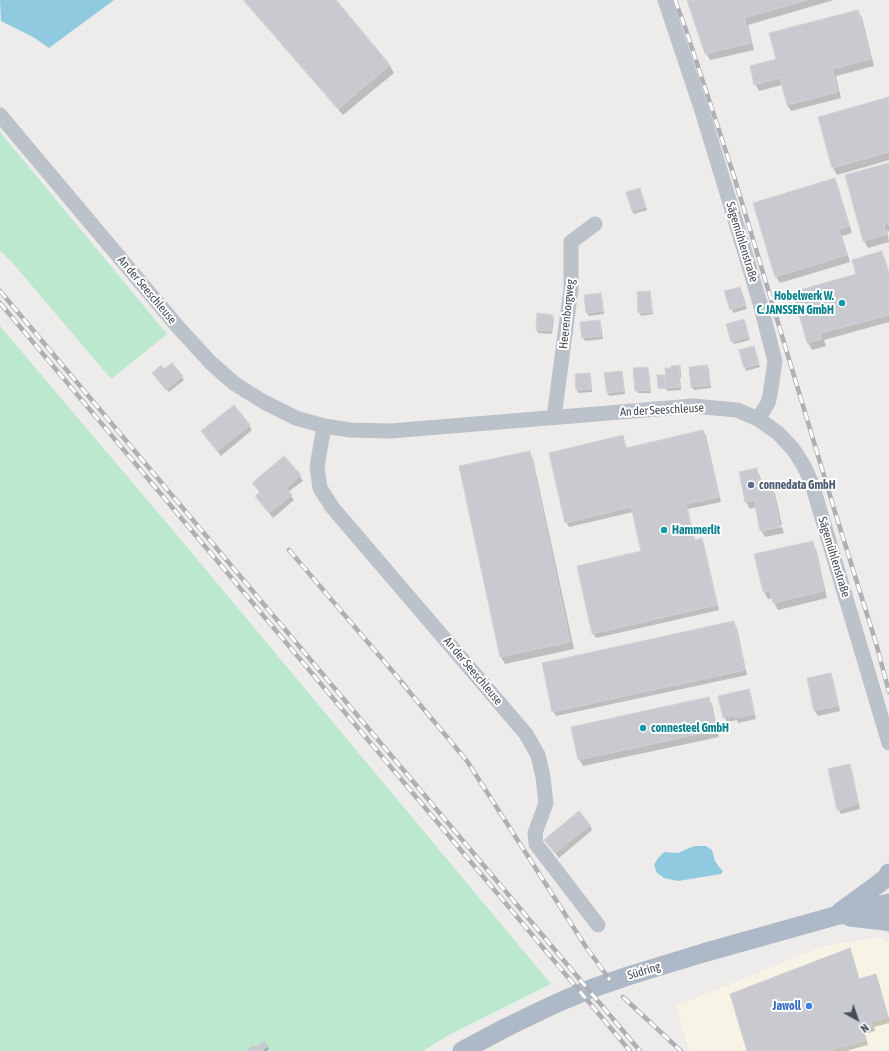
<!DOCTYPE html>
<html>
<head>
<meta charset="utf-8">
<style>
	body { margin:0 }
	#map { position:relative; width:889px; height:1051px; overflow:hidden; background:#eeebeb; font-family:"Asap Condensed",sans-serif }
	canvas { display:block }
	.north { position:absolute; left:837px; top:999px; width:40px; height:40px; -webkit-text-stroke:3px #fff; paint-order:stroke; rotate:140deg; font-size:11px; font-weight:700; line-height:16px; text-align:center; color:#464d56 }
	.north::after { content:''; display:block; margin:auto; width:14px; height:18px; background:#464d56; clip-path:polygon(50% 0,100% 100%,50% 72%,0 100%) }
</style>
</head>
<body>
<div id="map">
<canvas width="889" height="1051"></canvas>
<div class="north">N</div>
</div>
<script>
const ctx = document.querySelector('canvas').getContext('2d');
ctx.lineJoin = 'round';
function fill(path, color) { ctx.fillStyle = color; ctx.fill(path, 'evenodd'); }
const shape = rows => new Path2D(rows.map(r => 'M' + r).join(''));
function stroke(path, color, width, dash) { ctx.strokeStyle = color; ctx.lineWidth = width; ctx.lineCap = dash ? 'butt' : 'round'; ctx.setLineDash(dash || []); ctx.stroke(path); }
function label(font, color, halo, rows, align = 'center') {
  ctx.font = font + ' "Asap Condensed",sans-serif'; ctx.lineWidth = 4; ctx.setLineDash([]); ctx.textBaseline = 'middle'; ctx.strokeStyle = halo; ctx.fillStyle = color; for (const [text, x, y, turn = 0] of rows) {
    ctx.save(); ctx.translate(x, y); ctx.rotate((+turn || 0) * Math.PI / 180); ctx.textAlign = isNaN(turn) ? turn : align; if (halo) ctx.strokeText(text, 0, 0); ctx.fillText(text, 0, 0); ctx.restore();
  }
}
fill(shape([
	[881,937,889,943,889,1051,689,1051,676,1006,824,946]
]), '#f8f4e5');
fill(shape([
	[0,132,167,334,111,379,11,261,0,251],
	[0,326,182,541,551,984,451,1034,422,1051,0,1051]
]), '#bde8d0');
fill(shape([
	[0,0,114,0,49,48,33,37,1,21],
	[694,846,706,846,712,850,715,861,720,868,723,871,721,874,678,881,664,878,657,873,654,865,658,858,664,852,678,853]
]), '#8fcae0');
fill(shape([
	[243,0,335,0,390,66,394,73,343,115],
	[688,0,834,0,748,25,754,50,710,60,706,53],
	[858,11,862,18,874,66,836,76,841,98,791,111,787,105,782,85,759,91,755,84,777,60],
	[889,98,889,160,837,175,833,168,820,118],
	[889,164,889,231,887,231,889,242,868,248,864,241,847,176],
	[834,179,838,186,852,233,842,236,850,262,780,283,776,277],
	[640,190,647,210,634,214,632,211],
	[881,253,885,259,889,273,889,322,824,340,826,346,812,350,808,343,794,293,857,275],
	[741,291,747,309,733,313,726,292],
	[649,292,651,295,653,314,641,316,639,312],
	[600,294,602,297,604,314,589,316,587,313,585,296],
	[552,316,554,319,552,334,538,333,537,330],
	[600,321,601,324,603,339,585,341,583,338],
	[745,323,750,340,734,344,732,341],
	[754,347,760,367,746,371,745,367],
	[172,364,184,380,169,392,155,376],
	[679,366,681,370,681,378,680,378,681,390,668,391,666,389,660,389,659,388,667,376],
	[707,366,709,369,711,388,694,390,692,387,690,368],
	[648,368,649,371,651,393,638,393,636,390],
	[622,372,623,375,625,394,609,396,608,393,605,374],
	[589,374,591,377,592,392,578,393,577,390],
	[249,425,252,430,221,456,205,436],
	[703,431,706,436,721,502,688,509,695,541,702,539,704,544,719,610,596,638,593,633,642,552,633,512,569,527,566,522,623,436,627,449],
	[530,453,533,459,574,649,505,664,501,657,461,467],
	[756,469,760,476,763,488,771,487,775,494,782,525,762,529,762,531,782,527,784,533,765,537,761,530,756,507,750,509,746,502,740,472],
	[300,476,303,481,288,492,294,500,273,518,256,497,260,493,253,483],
	[812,542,816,549,827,598,778,610,772,598,768,599,764,592],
	[734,623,737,628,747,675,556,716,553,711],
	[830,674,833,679,840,711,818,716,815,711],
	[749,690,751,695,756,719,738,723,737,720,727,722,724,717],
	[708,698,712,704,719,737,583,766,579,759],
	[849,765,852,770,860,809,841,814,838,809],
	[590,825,592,830,559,858,545,840],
	[849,949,852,954,860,980,875,975,878,980,889,1018,889,1023,874,1027,875,1031,865,1034,868,1045,846,1051,748,1051],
	[267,1046,269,1049,267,1051,248,1051]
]), '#0003');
const building = shape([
	[244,0,336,0,390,65,338,109,244,0],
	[687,0,807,0,744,18,751,43,705,54,687,0],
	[858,10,871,59,832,69,838,92,787,105,780,78,754,85,750,66,776,59,769,33,858,10],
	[889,97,889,152,832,168,818,117,889,97],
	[889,163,889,225,888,223,884,224,886,235,863,241,845,175,889,163],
	[835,178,849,226,839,229,847,255,775,277,753,203,835,178],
	[640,188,646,207,632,211,626,192,640,188],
	[882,251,889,278,889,315,821,333,822,339,807,343,793,292,856,274,852,260,882,251],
	[740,287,746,305,730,310,724,291,740,287],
	[650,291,652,312,638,313,637,292,650,291],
	[601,293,603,311,586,313,584,295,601,293],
	[537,313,553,315,551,331,536,330,537,313],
	[744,319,749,337,731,342,726,324,744,319],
	[600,320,601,336,582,338,580,322,600,320],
	[754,346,759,364,744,368,739,350,754,346],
	[172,363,183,376,166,390,152,373,161,365,164,369,172,363],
	[680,365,680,375,679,375,680,387,665,388,664,375,666,375,665,368,671,368,671,366,680,365],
	[707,365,710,385,691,387,689,367,707,365],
	[648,367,650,390,635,391,633,368,648,367],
	[622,371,624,391,607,393,604,373,622,371],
	[590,373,591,389,576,390,575,374,590,373],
	[657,375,664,375,665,388,658,388,657,375],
	[234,405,250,425,217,451,201,431,234,405],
	[703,430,719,497,686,504,694,540,702,538,717,605,592,634,577,566,641,551,631,507,565,523,549,453,623,435,626,448,703,430],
	[530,451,570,642,500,657,459,466,530,451],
	[284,456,301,475,286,488,292,495,269,513,255,496,260,492,252,483,284,456],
	[757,468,761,488,772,486,780,527,760,531,754,500,745,502,739,472,757,468],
	[813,541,824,591,773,603,770,591,763,592,754,554,813,541],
	[734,621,745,670,552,712,542,663,734,621],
	[831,673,838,706,814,711,807,678,831,673],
	[749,689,754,714,735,718,734,715,723,718,718,696,749,689],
	[709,697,716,730,578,760,571,727,709,697],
	[850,764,858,804,837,810,828,769,850,764],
	[579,811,590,825,555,853,544,840,579,811],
	[850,948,859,979,876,974,888,1017,871,1022,872,1026,863,1029,866,1040,826,1051,747,1051,730,994,850,948],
	[264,1041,268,1046,263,1049,264,1051,246,1051,254,1045,255,1047,264,1041]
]);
fill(building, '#c9cad0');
stroke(building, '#d0d1d6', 1);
stroke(shape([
	[665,0,702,111,737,226,760,303,775,361,770,395,768,403,758,419],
	[0,115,178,327,211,363,235,384,264,402,296,418,324,426,350,430,391,431,693,406,737,410,758,419,778,433,793,449,804,466,812,484,889,743],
	[554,417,571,289,571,242,595,224],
	[324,426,317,467,320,488,332,507,526,734,538,755,543,777,546,803,535,833,536,844,598,925]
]), '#bbc2c9', 15);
stroke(shape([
	[840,912,873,888,886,878,889,873],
	[850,917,885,921,889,922],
	[462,1051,507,1027,557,1003,593,988,628,976,703,953,835,916,846,914,889,903]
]), '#aeb9c7', 19);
const rail = shape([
	[675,0,685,27,733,173,835,512,876,643,889,692],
	[0,291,640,1051],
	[0,303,630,1051],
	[289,550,406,687],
	[402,683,467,761,586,947,610,980],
	[623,997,681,1051]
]);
stroke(rail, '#aeb0b5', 4.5);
stroke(rail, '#fff', 3, [9]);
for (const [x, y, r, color] of [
	[842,303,4,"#0f9aa8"],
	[751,485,4,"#5c6f8a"],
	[664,530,4,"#0f9aa8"],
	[643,728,4,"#0f9aa8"],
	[809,1006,4,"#3f7fe0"]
]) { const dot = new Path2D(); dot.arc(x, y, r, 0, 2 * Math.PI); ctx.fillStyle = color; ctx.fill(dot); stroke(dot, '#fff', 1.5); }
label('12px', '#464d56', '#fff', [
	["Sägemühlenstraße",742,242,73],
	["An der Seeschleuse",147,290,50],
	["Heerenborgweg",567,314,-84],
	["An der Seeschleuse",662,410,-3],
	["Sägemühlenstraße",834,557,73],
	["An der Seeschleuse",473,671,50],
	["Südring",644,971,-17]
]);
label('bold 12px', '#0d838f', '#fff', [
	["Hobelwerk W.",834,296,"right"],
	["C. JANSSEN GmbH",834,310,"right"],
	["Hammerlit",672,530],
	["connesteel GmbH",651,728]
], 'left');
label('bold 12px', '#4e5e75', '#fff', [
	["connedata GmbH",759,485]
], 'left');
label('bold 12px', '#366cbe', '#fff', [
	["Jawoll",801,1006]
], 'right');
</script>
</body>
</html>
